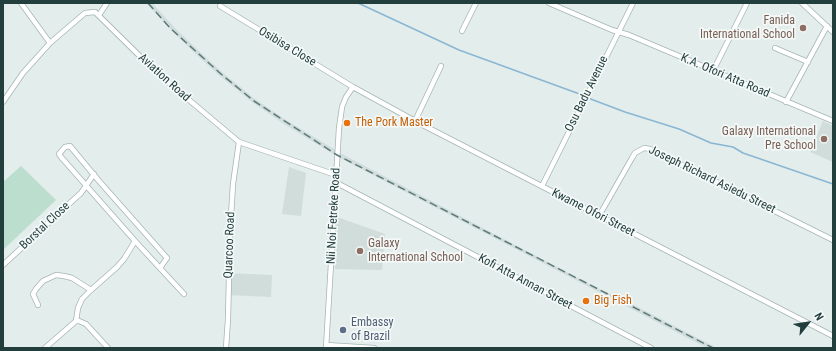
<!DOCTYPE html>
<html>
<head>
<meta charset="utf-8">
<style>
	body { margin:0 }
	#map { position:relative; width:836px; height:351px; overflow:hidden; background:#e3edeb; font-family:"Roboto Condensed",sans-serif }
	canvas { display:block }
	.frame { position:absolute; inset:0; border:4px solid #223f3e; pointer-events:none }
	.north { position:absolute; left:788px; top:303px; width:40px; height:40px; -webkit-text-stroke:3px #f4f9f8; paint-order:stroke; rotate:60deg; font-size:11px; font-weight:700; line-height:16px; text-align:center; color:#223f3e }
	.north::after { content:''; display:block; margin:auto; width:14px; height:18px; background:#223f3e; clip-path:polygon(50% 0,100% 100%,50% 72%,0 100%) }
</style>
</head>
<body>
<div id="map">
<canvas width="836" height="351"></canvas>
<div class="frame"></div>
<div class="north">N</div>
</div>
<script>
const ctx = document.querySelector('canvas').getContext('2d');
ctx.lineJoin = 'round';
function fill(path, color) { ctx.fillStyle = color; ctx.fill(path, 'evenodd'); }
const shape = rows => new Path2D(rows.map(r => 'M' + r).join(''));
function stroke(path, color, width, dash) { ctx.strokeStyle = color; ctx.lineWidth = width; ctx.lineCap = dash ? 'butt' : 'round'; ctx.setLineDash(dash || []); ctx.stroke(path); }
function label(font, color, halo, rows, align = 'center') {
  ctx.font = font + ' "Roboto Condensed",sans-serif'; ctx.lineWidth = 3.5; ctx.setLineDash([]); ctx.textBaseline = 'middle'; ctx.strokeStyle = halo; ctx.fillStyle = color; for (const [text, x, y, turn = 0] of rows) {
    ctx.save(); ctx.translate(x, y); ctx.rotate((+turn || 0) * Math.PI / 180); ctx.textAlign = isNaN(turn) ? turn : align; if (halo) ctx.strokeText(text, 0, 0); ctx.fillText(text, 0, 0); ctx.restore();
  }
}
fill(shape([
	[146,3,152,3,175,28,202,54,223,73,255,99,286,120,342,154,597,288,624,300,717,348,707,348,340,158,284,124,252,102,220,76,199,57,172,31],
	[823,121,833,126,833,162,810,152],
	[289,167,306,173,301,216,282,214],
	[337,217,385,234,382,270,335,269],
	[228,273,272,275,271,297,228,295]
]), '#d1ddda');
fill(shape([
	[21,166,56,200,3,250,3,182]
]), '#bcdece');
stroke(shape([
	[358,3,459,50,585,96],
	[588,98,625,112,679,129,711,143,733,147,743,153,833,184]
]), '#8ab6d3', 1.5);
const street = shape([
	[21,3,50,43],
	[549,3,612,30,629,35,833,121],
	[802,3,833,32],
	[220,6,353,87,415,121,833,336],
	[99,15,107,3],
	[462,31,476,3],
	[775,48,808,62],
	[713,71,747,3],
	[3,102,23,73,50,43,85,13,95,12,157,73,239,142,336,175],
	[786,102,827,26],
	[415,121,441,66],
	[335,182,651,348],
	[542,186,633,3],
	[599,216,632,158,635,153,644,148,650,149,833,240],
	[3,265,70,203,81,193,94,174],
	[160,268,167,258,99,181,70,146,65,147,59,154,61,157,135,241,158,266,184,294],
	[38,305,33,294,36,289,43,281,56,275,64,276,72,278,91,290],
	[76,321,78,308,82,299,91,290,117,267,124,259,135,241],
	[326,345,374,348],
	[45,348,76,321,79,321,86,324,108,348],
	[226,348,228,319,230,232,233,184,239,142],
	[326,348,339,128,342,107,346,97,353,87]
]);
stroke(street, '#a5b5b4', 6);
stroke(street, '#fff', 4.5);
stroke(shape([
	[148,3,170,28,221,74,254,101,337,155,713,348]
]), '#5d7a7a', 1.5, [8, 4]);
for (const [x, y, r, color] of [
	[803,28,4,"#8d6e63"],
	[347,123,4,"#e8710a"],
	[824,139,4,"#8d6e63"],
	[360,251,4,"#8d6e63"],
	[586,301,4,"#e8710a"],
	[343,330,4,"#5c6f8a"]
]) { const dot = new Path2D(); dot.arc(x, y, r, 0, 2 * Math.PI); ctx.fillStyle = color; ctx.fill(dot); stroke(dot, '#f4f9f8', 1.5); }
label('12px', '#785e54', '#f4f9f8', [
	["Fanida",795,21],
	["International School",795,35],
	["Galaxy International",816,132],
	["Pre School",816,146],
	["Galaxy",368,244,"left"],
	["International School",368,258,"left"]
], 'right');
label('12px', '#223f3e', '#f4f9f8', [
	["Osibisa Close",287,47,31],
	["K.A. Ofori Atta Road",725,76,23],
	["Aviation Road",164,78,42],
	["Osu Badu Avenue",587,94,-64],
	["Joseph Richard Asiedu Street",712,180,26],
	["Kwame Ofori Street",593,213,27],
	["Nii Noi Fetreke Road",334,216,-87],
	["Borstal Close",45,226,-43],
	["Quarcoo Road",230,245,-88],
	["Kofi Atta Annan Street",525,282,28]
]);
label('12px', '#c56008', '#f4f9f8', [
	["The Pork Master",355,123],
	["Big Fish",594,301]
], 'left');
label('12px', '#4e5e75', '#f4f9f8', [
	["Embassy",351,323],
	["of Brazil",351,337]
], 'left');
</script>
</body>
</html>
